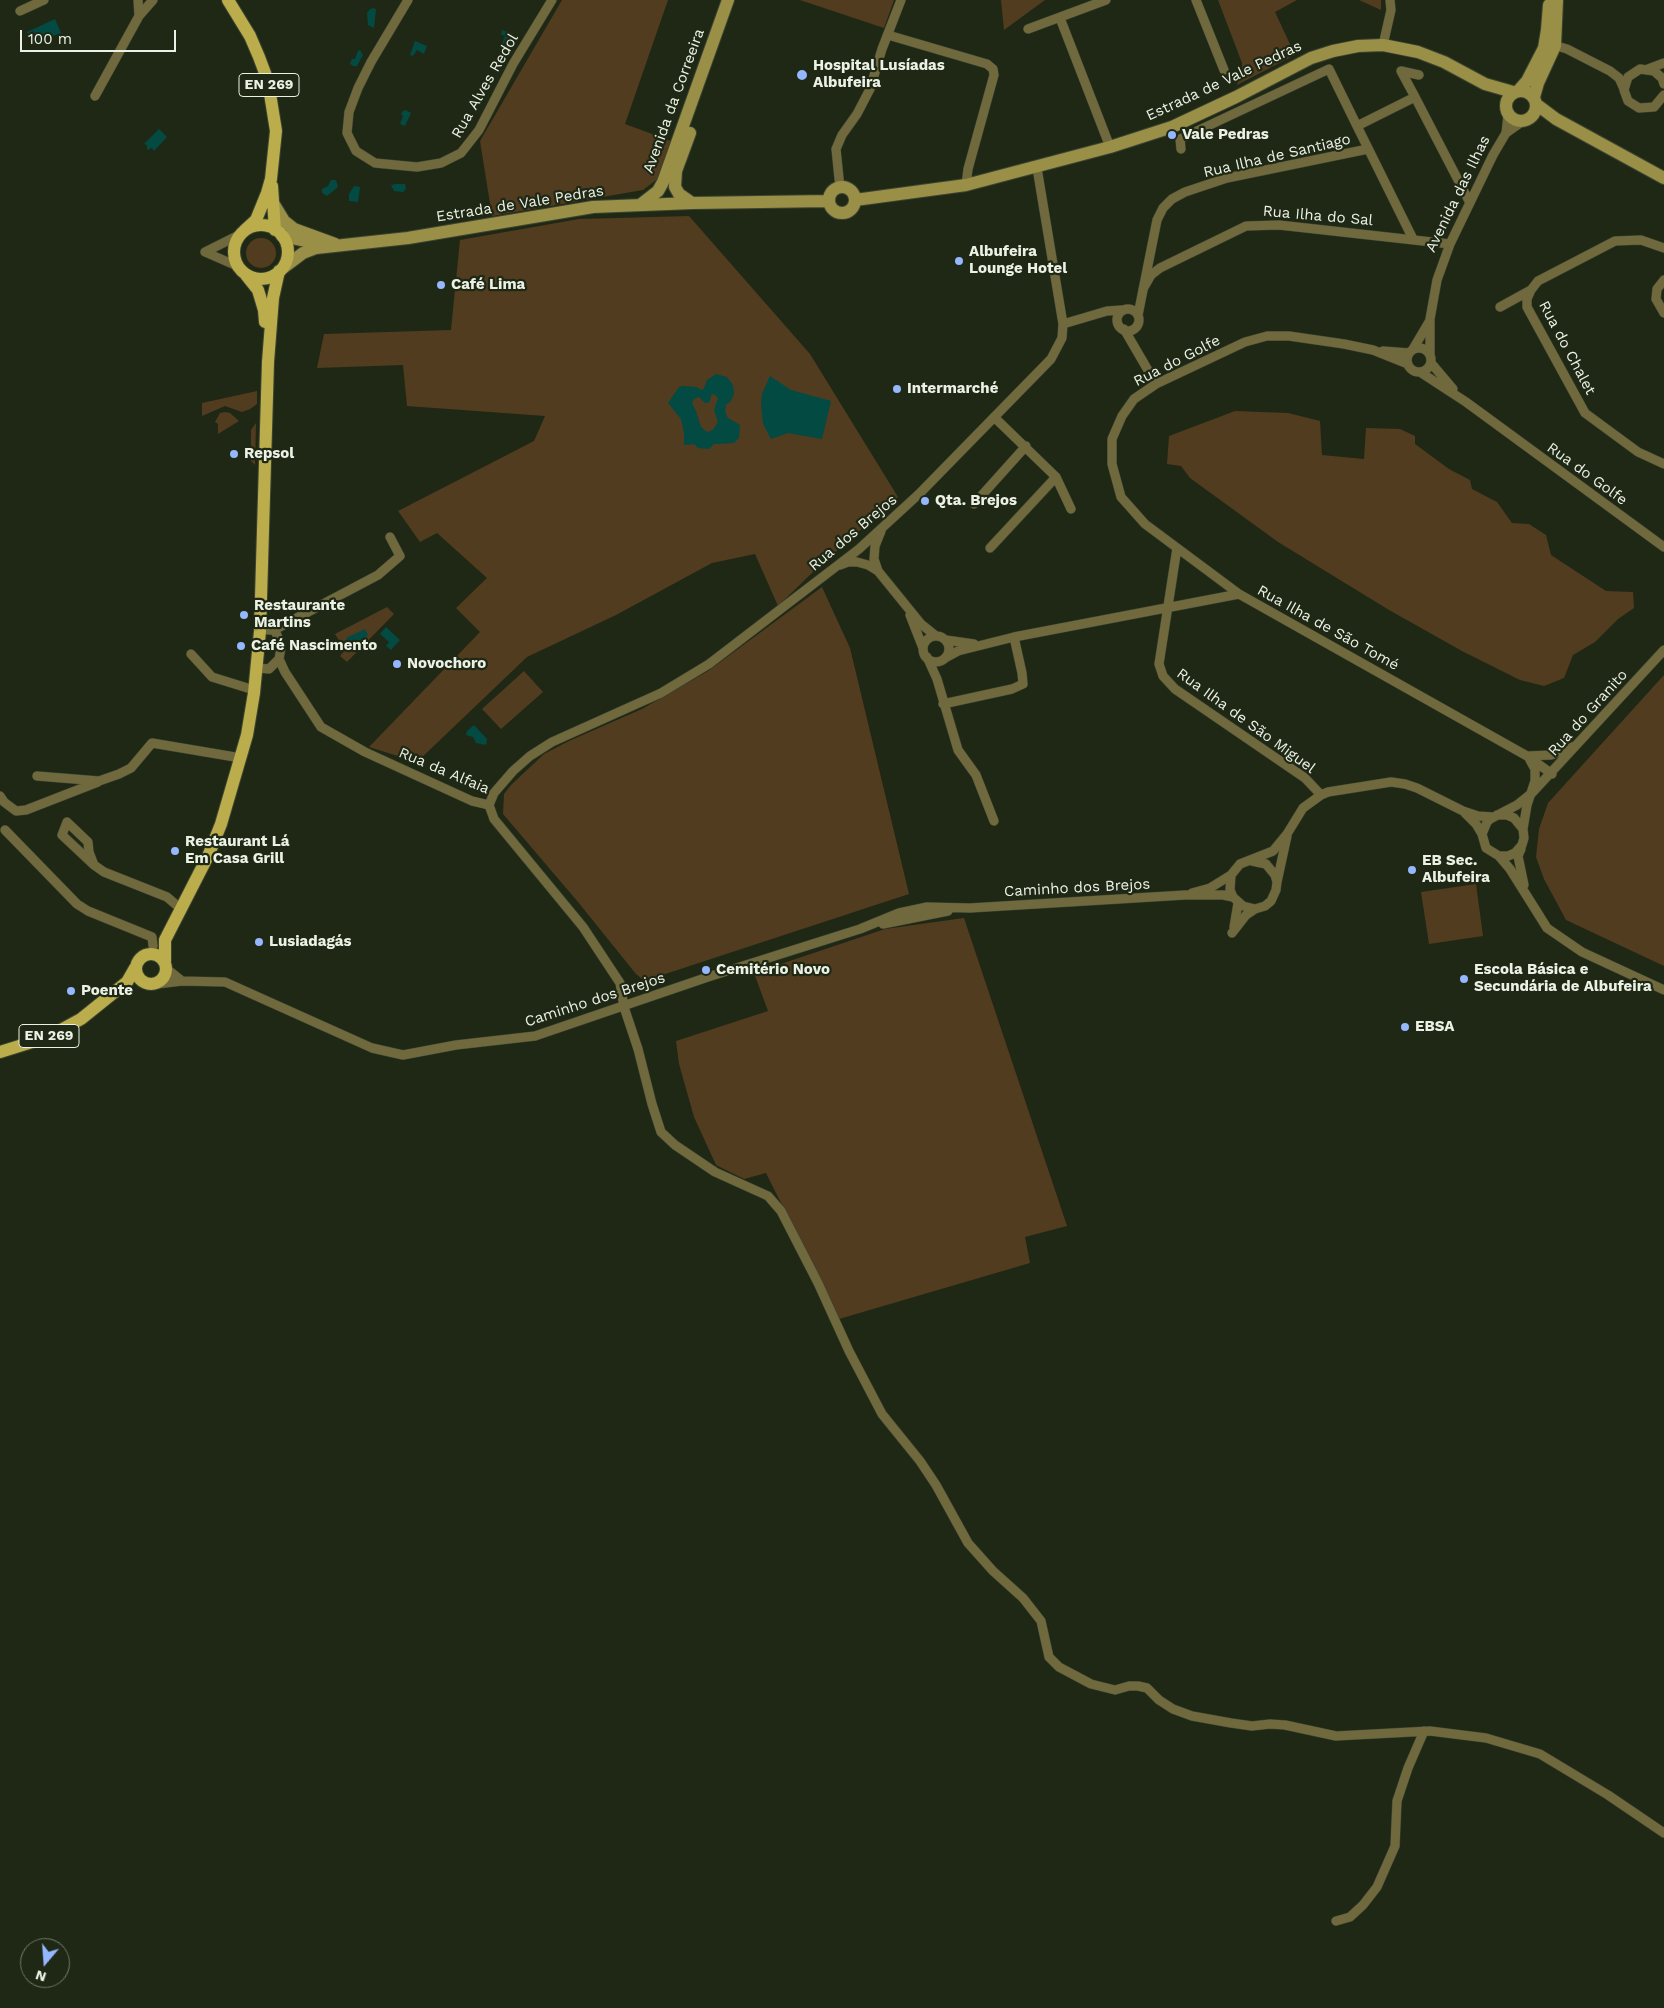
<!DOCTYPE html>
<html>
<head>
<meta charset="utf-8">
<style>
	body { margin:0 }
	#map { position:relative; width:1664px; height:2008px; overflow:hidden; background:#1f2815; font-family:"Work Sans",sans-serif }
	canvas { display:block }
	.north { position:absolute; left:20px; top:1938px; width:50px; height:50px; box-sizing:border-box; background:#1f2815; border:1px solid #717868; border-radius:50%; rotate:198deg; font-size:14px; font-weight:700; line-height:20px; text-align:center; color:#ebf1e5 }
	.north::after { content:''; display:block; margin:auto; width:18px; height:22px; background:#94b7fd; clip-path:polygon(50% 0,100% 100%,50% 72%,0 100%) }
	.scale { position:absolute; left:20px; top:30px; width:156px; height:22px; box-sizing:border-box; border:2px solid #ebf1e5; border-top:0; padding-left:6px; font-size:15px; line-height:18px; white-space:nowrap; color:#ebf1e5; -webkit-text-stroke:4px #1f2815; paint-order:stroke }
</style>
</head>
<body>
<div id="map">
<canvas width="1664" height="2008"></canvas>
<div class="north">N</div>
<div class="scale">100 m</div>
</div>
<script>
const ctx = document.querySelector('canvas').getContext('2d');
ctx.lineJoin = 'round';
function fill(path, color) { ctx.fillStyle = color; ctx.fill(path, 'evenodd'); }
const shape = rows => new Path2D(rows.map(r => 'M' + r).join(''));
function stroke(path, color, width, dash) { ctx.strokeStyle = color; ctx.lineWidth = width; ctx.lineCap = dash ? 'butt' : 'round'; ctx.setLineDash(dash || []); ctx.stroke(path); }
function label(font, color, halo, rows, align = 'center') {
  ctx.font = font + ' "Work Sans",sans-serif'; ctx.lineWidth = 4.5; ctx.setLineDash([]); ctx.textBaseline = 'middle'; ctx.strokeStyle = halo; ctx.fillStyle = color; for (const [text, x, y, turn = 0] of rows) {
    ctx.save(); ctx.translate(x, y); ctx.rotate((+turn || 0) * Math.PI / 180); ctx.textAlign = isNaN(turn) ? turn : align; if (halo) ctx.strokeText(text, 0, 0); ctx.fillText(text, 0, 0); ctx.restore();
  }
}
fill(shape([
	[562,0,668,0,625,124,671,141,660,177,643,190,492,216,480,141],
	[800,0,894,0,884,28],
	[1001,0,1045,0,1004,30],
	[1218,0,1297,0,1275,12,1295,55,1237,85,1242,69,1242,63],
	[1359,0,1381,0,1381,10],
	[689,216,810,354,898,497,814,571,778,606,755,554,712,563,616,615,527,657,417,762,369,747,480,632,456,608,487,578,437,533,420,542,398,511,534,441,545,416,407,406,403,365,317,368,324,334,451,330,460,240,579,219],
	'246 253a15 15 0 1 1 30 0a15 15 0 1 1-30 0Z',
	[257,391,257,404,250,409,242,412,225,406,202,416,202,403],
	[1235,411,1288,413,1320,421,1322,455,1364,459,1366,428,1400,429,1415,436,1415,444,1449,469,1470,480,1472,489,1497,502,1512,523,1529,524,1546,535,1551,555,1606,591,1633,592,1634,608,1618,619,1595,642,1573,655,1564,678,1544,686,1520,680,1462,651,1389,610,1278,542,1190,478,1181,466,1167,464,1169,436],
	[225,412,230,413,239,421,218,434,218,424,215,422,220,413],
	[256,423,255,465,251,461,251,430],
	[822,587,850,648,909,894,647,980,642,979,636,974,578,902,503,814,504,794,511,785,544,754,569,741,642,709,708,671],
	[387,607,394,614,347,662,340,656,345,650,335,634],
	[524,671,543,692,501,729,482,709],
	[1664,675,1664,966,1566,920,1544,879,1536,857,1539,829,1548,803],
	[1476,884,1483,936,1429,944,1421,892],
	[964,918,1067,1226,1025,1237,1030,1263,839,1319,766,1173,744,1179,716,1165,694,1117,679,1064,676,1041,768,1011,754,973,885,929]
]), '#513c1f');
fill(shape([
	[373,8,376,9,374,28,368,25,367,13,369,10],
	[55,19,61,33,33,44,27,32],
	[502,30,513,34,508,48,501,46,505,36,501,34],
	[415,41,427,46,424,54,417,50,413,56,410,55],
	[360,50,363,55,357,66,353,66,350,64,351,61,352,59,355,59,358,51],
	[406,110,411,113,405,126,400,124,403,116,401,114,403,111],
	[159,129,167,137,154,151,152,148,147,150,147,145,144,144],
	[331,180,336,180,338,187,327,196,322,193,322,189,328,186],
	[396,184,405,184,406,189,403,192,394,191,391,185],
	[354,186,360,187,358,202,349,201,349,194],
	[716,374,727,377,733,385,734,394,731,401,726,405,725,412,728,418,740,425,739,438,734,443,714,444,709,449,698,448,694,444,684,445,684,433,681,419,668,403,679,387,683,386,696,387,702,390,704,388,707,380],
	[714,394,718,398,714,410,718,422,713,430,707,432,701,427,696,411,692,403,694,399,699,397,705,403,710,402,711,395],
	[770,376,791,390,831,401,822,439,788,433,771,439,763,424,761,404,762,394],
	[386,627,400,640,391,650,386,646,389,642,380,634],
	[365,629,368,635,353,650,346,638],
	[474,725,487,739,486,745,476,743,473,737,466,735,467,731]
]), '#024a42');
const street = shape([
	[138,0,139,16],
	[408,0,371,62,358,88,349,112,347,133,356,151,375,163,417,167,441,163,461,153,479,130,513,64,552,0],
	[1196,0,1224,70],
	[20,11,44,0],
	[1060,18,1110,147],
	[1028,29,1106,0],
	[888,35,987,64,993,69,994,75,968,169,966,185],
	[1550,44,1567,49,1610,71,1619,78,1624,89],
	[1383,45,1391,10,1390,0],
	[1648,69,1664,63],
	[1664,84,1662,78,1654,71,1640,69,1628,77,1624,90,1628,101,1639,108,1654,107,1664,95],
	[95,96,139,16,153,0],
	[1415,97,1401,71,1419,75],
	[1506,133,1508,115],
	[1181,149,1180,139,1329,69,1357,126],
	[840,188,836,149,842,135,857,114,870,89,882,49,901,0],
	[1413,239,1357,126,1415,97,1470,203],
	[1664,248,1641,240,1615,241,1538,281,1531,290,1527,299,1527,307,1585,413,1638,452,1664,464],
	[205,252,239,235],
	[205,252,237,266],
	[1664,280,1657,289,1656,299,1664,313],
	[1143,289,1151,275,1160,268,1246,226,1279,225,1450,244],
	[1500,307,1531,290],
	'1117 320a11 11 0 1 1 22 0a11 11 0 1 1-22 0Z',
	[1138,315,1157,220,1163,208,1172,199,1185,192,1227,178,1368,149],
	[1063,324,1107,311,1122,310],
	[1124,329,1156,384],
	'1407 360a12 12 0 1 1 24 0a12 12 0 1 1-24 0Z',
	[1413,349,1429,322],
	[1383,351,1409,353],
	[1430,354,1430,319,1437,280,1450,244,1493,155,1506,133,1523,121],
	[1431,363,1453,389],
	[1408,364,1373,350,1344,344,1289,336,1267,336,1245,342,1156,384,1134,399,1122,416,1112,439,1112,464,1121,497,1145,524,1239,594,1527,756,1552,774],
	[1420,372,1466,402,1664,547],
	[994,417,1056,477,1071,509],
	[974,504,1026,446],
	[990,548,1056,477],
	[1177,548,1159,664,1163,676,1175,689,1305,778,1321,795],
	[840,565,848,562,857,562,868,565,878,571,921,624,936,636],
	[878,571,874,559,875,546,881,531],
	[910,615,923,648],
	[274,630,378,575,400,556,390,537],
	'923 649a13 13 0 1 1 26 0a13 13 0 1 1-26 0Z',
	[946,640,974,644],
	[191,654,212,677,254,690],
	[927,657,937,679,958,750,976,775,994,821],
	[945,658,958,651,1014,637,1239,594],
	[279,659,285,672,321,727,365,752,472,801,489,805],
	[257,668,269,669,279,659,281,648,277,635,274,630,268,630],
	[943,704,1012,689,1023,684,1022,673,1014,637],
	[1527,756,1551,755,1575,746],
	[37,776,99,781,119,774,131,768,152,743,241,758],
	[0,796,4,802,16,811,26,810,98,782],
	[489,805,494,819,583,927,620,983,624,1007,638,1049,652,1104,661,1132,675,1145,715,1172,768,1196,781,1211,818,1283,849,1351,882,1414,920,1461,936,1485,968,1543,993,1571,1023,1598,1041,1621,1049,1657,1059,1667,1091,1684,1115,1690,1129,1686,1138,1686,1147,1688,1159,1700,1173,1709,1192,1716,1231,1723,1252,1726,1270,1724,1285,1725,1336,1736,1430,1731,1486,1738,1540,1754,1608,1795,1664,1833],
	[489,805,494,793,513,771,530,756,552,742,661,693,709,664,859,549,920,493,1051,359,1062,338,1063,324,1037,168],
	[1465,813,1476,824,1482,834],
	[1497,815,1507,815,1514,818,1523,829,1524,838,1522,845,1515,853,1508,856,1499,856,1486,848,1482,834,1487,822,1490,819,1517,805,1532,793,1664,650],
	[1523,829,1527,805,1535,781,1535,769,1530,760],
	[5,830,77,904,88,911,152,937,153,946],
	[1521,849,1518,856,1524,885],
	[1499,856,1510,869,1547,928,1582,952,1664,990],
	[1252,861,1266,864,1275,875,1277,882,1276,890,1271,901,1265,906,1255,909,1243,906,1233,897,1230,890,1231,875,1240,864,1273,851,1287,834,1303,808,1321,795,1328,792,1391,782,1405,784,1417,788,1463,811,1478,816,1493,817],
	[94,865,89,852,88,842,67,822,62,835,94,865,104,872,167,897,181,909],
	[1277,882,1287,836],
	[1192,893,1210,888,1231,875],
	[883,924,948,911],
	[1234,927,1238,903],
	[1232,933,1246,915,1255,909],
	[167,969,182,981],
	[157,984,182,981,225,982,372,1048,403,1055,456,1045,535,1036,708,977,860,929,899,913,927,907,970,908,1185,895,1223,895,1233,897],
	[1336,1921,1350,1917,1363,1905,1377,1887,1395,1846,1397,1801,1408,1768,1424,1731]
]);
const secondary = shape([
	[1519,90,1527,81,1544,48,1547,30,1549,5],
	'1506 106a15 15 0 1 1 30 0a15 15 0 1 1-30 0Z',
	[1534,97,1538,83,1555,46,1557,0],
	[1536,104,1556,119,1664,178],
	[690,133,676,171,675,187,679,194,692,203],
	'829 200a13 13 0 1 1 26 0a13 13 0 1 1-26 0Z',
	[855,200,966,185,1110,147,1172,127,1236,97,1311,58,1333,51,1358,46,1383,45,1418,52,1444,62,1485,84,1513,92],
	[273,203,284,221,294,229,335,244],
	[640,205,658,191,663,182,728,0],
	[282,236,310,242],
	[283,268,303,253,316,248,408,238,593,207,692,203,829,201]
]);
const primary = shape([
	[228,0,250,36,259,57,268,81,276,131,271,179,267,193,256,220,244,231],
	[272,186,275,230],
	'234 252a27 27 0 1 1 54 0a27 27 0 1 1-54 0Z',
	[246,275,258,290,264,310,265,322],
	'136 969a15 15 0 1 1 30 0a15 15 0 1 1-30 0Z',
	[165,961,165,940,209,854,221,824,247,735,254,693,260,631,268,362,273,298,279,271],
	[0,1052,48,1037,81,1019,127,982,135,968]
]);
stroke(street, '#3c4432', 10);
stroke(secondary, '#3c4432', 14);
stroke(primary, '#3c4432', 14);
stroke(street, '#6f693d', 9);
stroke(secondary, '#9a8f46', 12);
stroke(primary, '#bbad4b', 12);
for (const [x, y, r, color] of [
	[802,75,6,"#94b7fd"],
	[1172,135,5,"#94b7fd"],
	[959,261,5,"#94b7fd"],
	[441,285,5,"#94b7fd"],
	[897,389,5,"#94b7fd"],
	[234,454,5,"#94b7fd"],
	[925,501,5,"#94b7fd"],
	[244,615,5,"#94b7fd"],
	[241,646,5,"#94b7fd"],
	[397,664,5,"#94b7fd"],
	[175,851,5,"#94b7fd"],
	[1412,870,5,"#94b7fd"],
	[259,942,5,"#94b7fd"],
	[706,970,5,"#94b7fd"],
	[1464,979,5,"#94b7fd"],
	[71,991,5,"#94b7fd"],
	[1405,1027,5,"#94b7fd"]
]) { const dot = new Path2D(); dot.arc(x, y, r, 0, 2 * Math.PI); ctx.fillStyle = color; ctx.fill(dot); stroke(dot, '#1f2815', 2); }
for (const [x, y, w] of [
	[269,85,60],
	[49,1036,60]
]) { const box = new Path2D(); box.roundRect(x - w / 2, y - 11.5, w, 23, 4); ctx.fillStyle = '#1f2815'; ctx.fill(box); stroke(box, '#ebf1e5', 1); }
label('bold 14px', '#ebf1e5', null, [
	["EN 269",269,85],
	["EN 269",49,1036]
]);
label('bold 15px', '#ebf1e5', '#1f2815', [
	["Hospital Lusíadas",813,66],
	["Albufeira",813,83],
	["Vale Pedras",1182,135],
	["Albufeira",969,252],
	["Lounge Hotel",969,269],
	["Café Lima",451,285],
	["Intermarché",907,389],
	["Repsol",244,454],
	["Qta. Brejos",935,501],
	["Restaurante",254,606],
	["Martins",254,623],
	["Café Nascimento",251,646],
	["Novochoro",407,664],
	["Restaurant Lá",185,842],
	["Em Casa Grill",185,859],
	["EB Sec.",1422,861],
	["Albufeira",1422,878],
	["Lusiadagás",269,942],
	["Cemitério Novo",716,970],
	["Escola Básica e",1474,970],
	["Secundária de Albufeira",1474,987],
	["Poente",81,991],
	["EBSA",1415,1027]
], 'left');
label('15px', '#ebf1e5', '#1f2815', [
	["Estrada de Vale Pedras",1224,81,-25],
	["Rua Alves Redol",485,86,-60],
	["Avenida da Correeira",674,101,-70],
	["Rua Ilha de Santiago",1277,156,-13],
	["Avenida das Ilhas",1458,194,-64],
	["Estrada de Vale Pedras",520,204,-9],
	["Rua Ilha do Sal",1318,216,5],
	["Rua do Chalet",1567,348,62],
	["Rua do Golfe",1177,361,-27],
	["Rua do Golfe",1587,474,36],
	["Rua dos Brejos",853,533,-40],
	["Rua Ilha de São Tomé",1328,628,29],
	["Rua do Granito",1588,713,-48],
	["Rua Ilha de São Miguel",1246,721,36],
	["Rua da Alfaia",444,771,23],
	["Caminho dos Brejos",1077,888,-3],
	["Caminho dos Brejos",595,1000,-18]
]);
</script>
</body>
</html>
